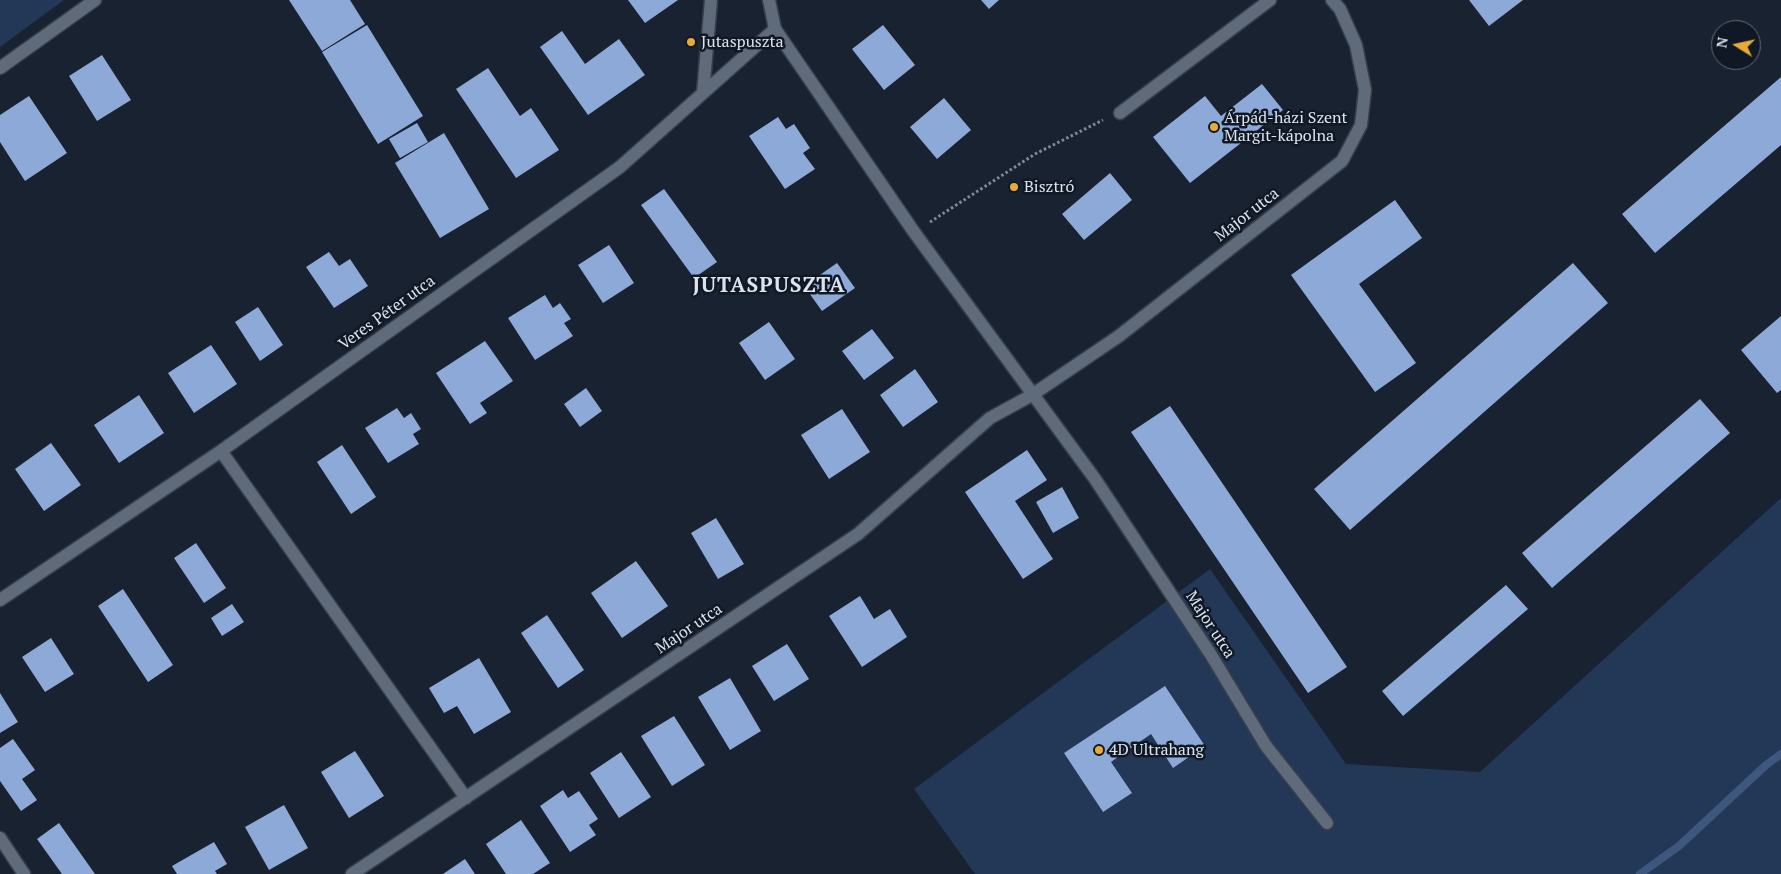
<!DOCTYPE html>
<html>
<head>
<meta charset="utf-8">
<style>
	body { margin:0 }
	#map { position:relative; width:1781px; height:874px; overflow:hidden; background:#192230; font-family:"PT Serif",serif }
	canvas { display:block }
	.north { position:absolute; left:1711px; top:20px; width:50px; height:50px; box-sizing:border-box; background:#101826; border:1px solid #626975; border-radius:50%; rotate:280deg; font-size:14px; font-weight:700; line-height:20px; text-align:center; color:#dce3ec }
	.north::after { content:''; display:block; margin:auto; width:18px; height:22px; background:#e8ab37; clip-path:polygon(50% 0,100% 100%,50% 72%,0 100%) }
</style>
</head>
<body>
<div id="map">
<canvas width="1781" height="874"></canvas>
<div class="north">N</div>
</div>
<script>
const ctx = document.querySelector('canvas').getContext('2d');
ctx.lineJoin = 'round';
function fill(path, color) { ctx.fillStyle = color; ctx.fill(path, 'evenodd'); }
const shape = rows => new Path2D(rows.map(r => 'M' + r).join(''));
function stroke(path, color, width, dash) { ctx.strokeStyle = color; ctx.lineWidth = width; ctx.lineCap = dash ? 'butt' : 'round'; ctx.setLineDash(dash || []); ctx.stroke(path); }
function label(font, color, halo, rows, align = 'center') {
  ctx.font = font + ' "PT Serif",serif'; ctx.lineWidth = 5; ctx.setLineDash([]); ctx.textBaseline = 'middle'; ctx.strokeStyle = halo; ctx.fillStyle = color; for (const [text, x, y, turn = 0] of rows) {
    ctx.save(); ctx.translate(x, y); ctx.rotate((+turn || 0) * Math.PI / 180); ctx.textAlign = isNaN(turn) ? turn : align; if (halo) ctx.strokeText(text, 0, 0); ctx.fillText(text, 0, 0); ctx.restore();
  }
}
fill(shape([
	[0,0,64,0,0,47],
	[1781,498,1781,874,975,874,914,789,1210,569,1346,764,1480,772]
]), '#233756');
stroke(shape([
	[1640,874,1679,846,1766,765,1781,754]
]), '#3d577f', 8);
fill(shape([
	[289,0,350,0,365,24,322,51],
	[628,0,678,0,645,23],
	[981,0,999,0,989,9],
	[1469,0,1523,0,1489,26],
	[367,25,423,116,378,144,322,52],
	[883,25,915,65,884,90,852,49],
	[562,31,585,64,619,39,645,75,588,115,540,47],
	[102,55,131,100,97,121,69,76],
	[488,68,520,116,531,108,559,150,516,178,456,89],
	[1781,77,1781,145,1655,253,1622,214],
	[1262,84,1283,110,1190,183,1153,137,1205,96,1221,116],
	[29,96,67,153,25,181,0,142,0,115],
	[944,98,971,130,937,159,910,127],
	[778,117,786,129,794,124,810,148,803,153,815,169,785,189,749,136],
	[417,123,428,142,400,158,389,139],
	[444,133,489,209,440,238,395,163],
	[1110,173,1132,200,1084,240,1062,214],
	[664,189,717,262,694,278,641,205],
	[1395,200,1422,238,1359,284,1416,363,1375,392,1291,275],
	[609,245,634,283,603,303,578,265],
	[329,252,339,266,350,259,368,286,334,308,306,267],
	[837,263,855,288,822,311,804,286],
	[1573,263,1608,303,1350,530,1314,489],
	[545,295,553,308,560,303,571,319,564,323,573,336,535,360,508,318],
	[258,307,283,345,260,361,235,322],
	[1781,316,1781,390,1777,393,1741,350],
	[769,322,795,359,765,380,739,343],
	[872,329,894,358,864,380,842,351],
	[485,341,513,381,480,403,487,413,470,424,436,373],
	[211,345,237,384,194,413,168,373],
	[915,369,938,402,903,427,880,395],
	[586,388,602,411,580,427,564,404],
	[139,395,164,433,119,463,94,425],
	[1700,399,1730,433,1552,588,1522,553],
	[1170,406,1347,667,1308,693,1131,432],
	[397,408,404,418,411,413,421,429,413,434,419,444,388,463,365,428],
	[842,409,870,452,829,479,801,435],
	[51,443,81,485,44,511,15,469],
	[342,445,376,497,351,514,317,462],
	[1027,450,1047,480,1015,501,1053,559,1023,579,965,492],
	[1062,487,1079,518,1053,533,1036,502],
	[716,518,744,564,718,579,691,533],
	[196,543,226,588,204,603,174,558],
	[636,561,668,606,622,638,591,593],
	[1506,585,1528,609,1403,716,1382,691],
	[123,589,173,665,148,682,98,606],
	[860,596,874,619,890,609,907,637,862,667,829,616],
	[232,604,244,622,222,636,211,618],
	[547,615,584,670,558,688,521,633],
	[51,638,74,674,45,692,22,657],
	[787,644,809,679,774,701,752,666],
	[479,658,511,712,474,734,457,706,444,713,429,688],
	[730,678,761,731,730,750,698,697],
	[1165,686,1205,746,1173,768,1151,734,1111,762,1132,793,1103,812,1064,753],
	[0,693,18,722,0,733],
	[674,716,705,765,672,786,641,736],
	[13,739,35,770,22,779,37,800,21,811,0,781,0,748],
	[355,751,384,796,349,818,321,772],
	[621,752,651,797,619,818,590,773],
	[563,790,568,798,579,791,598,819,589,825,596,835,570,852,540,806],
	[284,805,308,848,269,870,245,827],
	[521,820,550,863,533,874,506,874,486,844],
	[59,823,95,874,62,874,37,839],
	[214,842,227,864,215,871,217,874,177,874,172,866],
	[465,859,475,874,443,874]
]), '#8da9d7');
const minor = shape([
	[769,0,775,29,914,232,1095,479,1211,655,1266,746,1327,823],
	[0,68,95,0],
	[703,93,711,0],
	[1120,113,1270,0],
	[221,451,466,798],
	[0,600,221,451,620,167,775,29],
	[0,838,24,874],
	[352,874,858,534,990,418,1032,395,1119,336,1342,161,1361,125,1365,90,1356,45,1340,9,1332,0]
]);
stroke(minor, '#393f4a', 15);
stroke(shape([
	[930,222,1035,154,1103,120]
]), '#818995', 3, [2.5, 2.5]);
stroke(minor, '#5f6a7b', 12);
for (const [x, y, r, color] of [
	[691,42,5,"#e8ab37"],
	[1214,127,5,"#e8ab37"],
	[1014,187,5,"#e8ab37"],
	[1099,750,5,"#e8ab37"]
]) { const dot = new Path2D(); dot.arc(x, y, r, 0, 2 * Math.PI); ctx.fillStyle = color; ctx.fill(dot); stroke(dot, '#101826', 2); }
label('16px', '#dce3ec', '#101826', [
	["Jutaspuszta",701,42],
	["Árpád-házi Szent",1224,118],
	["Margit-kápolna",1224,136],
	["Bisztró",1024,187],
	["4D Ultrahang",1109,750]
], 'left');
label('16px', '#dce3ec', '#101826', [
	["Major utca",1247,215,-38],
	["Veres Péter utca",387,313,-36],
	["Major utca",1210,625,57],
	["Major utca",689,629,-34]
]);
ctx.letterSpacing = '1px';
label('bold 21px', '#dce3ec', '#101826', [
	["JUTASPUSZTA",769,286]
]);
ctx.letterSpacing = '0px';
</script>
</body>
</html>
